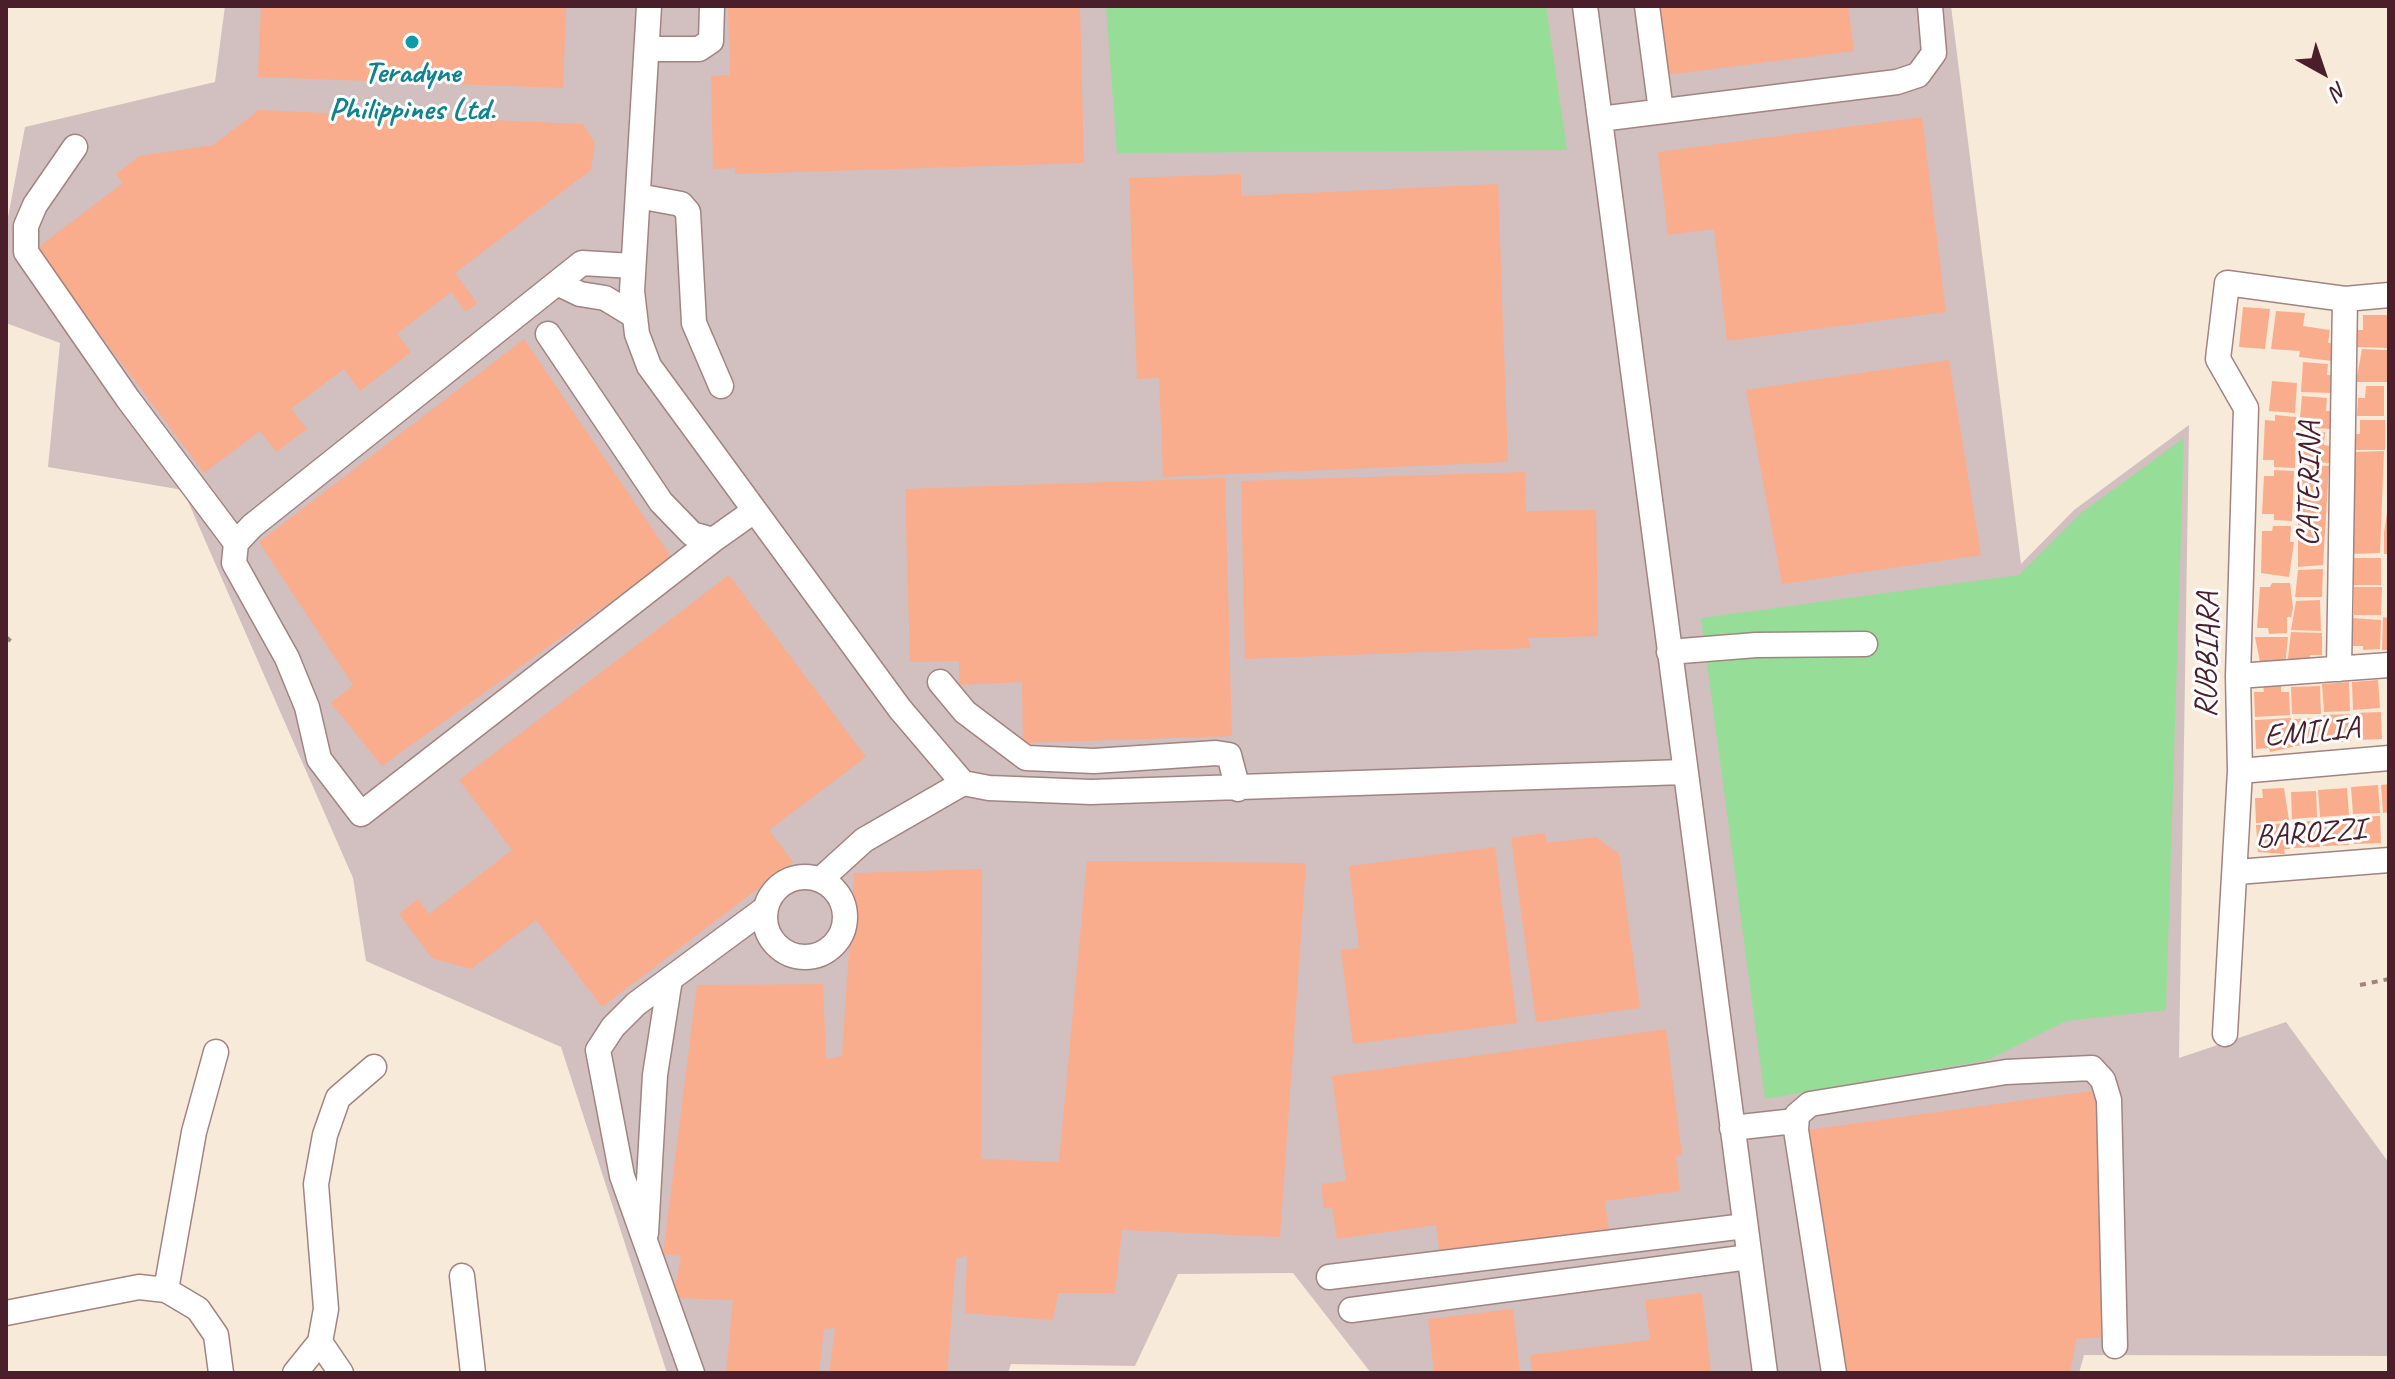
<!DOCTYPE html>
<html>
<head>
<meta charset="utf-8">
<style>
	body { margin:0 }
	#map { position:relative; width:2395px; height:1379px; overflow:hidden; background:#f8ead8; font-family:Caveat,sans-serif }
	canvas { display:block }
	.frame { position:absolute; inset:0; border:8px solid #4a1f2b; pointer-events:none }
	.north { position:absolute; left:2283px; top:32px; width:80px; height:80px; -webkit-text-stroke:6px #fff; paint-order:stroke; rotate:140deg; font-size:22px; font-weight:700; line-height:32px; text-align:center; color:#4a1f2b }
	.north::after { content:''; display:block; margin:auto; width:28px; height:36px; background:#4a1f2b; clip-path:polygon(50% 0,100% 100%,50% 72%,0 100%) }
</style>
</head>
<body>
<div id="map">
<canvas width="2395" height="1379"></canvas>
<div class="frame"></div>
<div class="north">N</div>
</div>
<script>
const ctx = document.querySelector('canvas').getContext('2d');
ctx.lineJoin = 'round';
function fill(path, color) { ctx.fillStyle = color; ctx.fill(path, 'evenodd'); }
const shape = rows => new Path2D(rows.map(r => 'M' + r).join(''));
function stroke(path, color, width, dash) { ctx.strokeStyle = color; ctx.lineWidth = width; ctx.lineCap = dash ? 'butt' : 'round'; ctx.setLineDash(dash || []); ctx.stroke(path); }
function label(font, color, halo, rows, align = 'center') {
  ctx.font = font + ' Caveat,sans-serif'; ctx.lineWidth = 6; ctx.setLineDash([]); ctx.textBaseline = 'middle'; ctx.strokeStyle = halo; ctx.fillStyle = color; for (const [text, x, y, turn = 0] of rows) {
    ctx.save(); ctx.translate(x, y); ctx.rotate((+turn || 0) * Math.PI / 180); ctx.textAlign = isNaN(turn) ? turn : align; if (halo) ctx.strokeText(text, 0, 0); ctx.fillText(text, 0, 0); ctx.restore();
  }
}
fill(shape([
	[225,6,1951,6,2021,564,2074,510,2189,425,2179,1058,2286,1022,2389,1163,2389,1356,2084,1355,2079,1373,1371,1373,1293,1273,1178,1274,1135,1366,1011,1364,1008,1373,667,1373,561,1047,366,961,353,878,183,490,48,467,60,343,6,323,6,228,25,127,215,82]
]), '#d2bfbf');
fill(shape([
	[1106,6,1546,6,1567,150,1117,153],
	[2184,438,2166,1010,2066,1021,1988,1060,1765,1099,1701,618,2019,575,2081,513]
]), '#96de98');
fill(shape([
	[261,6,566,6,563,88,258,77],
	[728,6,1080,6,1084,163,735,174,735,168,713,169,711,76,730,75],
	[1658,6,1848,6,1854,51,1666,75],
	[259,110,583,124,595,143,591,170,455,273,477,303,466,312,451,292,397,334,411,352,360,391,344,369,291,409,307,429,276,452,260,431,204,473,36,249,123,183,116,174,139,156,213,145],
	[1922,117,1946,312,1727,341,1714,229,1668,235,1658,152],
	[1241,174,1241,196,1498,184,1508,462,1163,477,1159,378,1137,379,1129,178],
	[2243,307,2270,309,2265,349,2239,347],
	[2276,311,2305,313,2303,326,2330,330,2328,343,2334,343,2332,361,2299,357,2300,351,2271,349],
	[2363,315,2388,315,2388,348,2355,347,2356,330,2363,330],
	[524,339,672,558,382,766,331,703,353,685,259,542],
	[2362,349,2388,350,2387,382,2356,382],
	[1949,360,1981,555,1782,584,1746,390],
	[2303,362,2328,364,2327,375,2334,375,2332,393,2301,392],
	[2272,381,2297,383,2295,413,2269,411],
	[2366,386,2384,386,2384,416,2357,416,2358,398,2365,398],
	[2302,396,2327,398,2326,411,2331,411,2330,429,2299,427],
	[2275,415,2296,417,2295,468,2274,467,2274,460,2263,460,2265,420,2275,421],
	[2360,420,2385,420,2385,450,2354,450,2354,434,2360,434],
	[2301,430,2325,432,2324,445,2331,446,2330,463,2299,461],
	[2384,451,2380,553,2352,554,2354,452],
	[2298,464,2329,466,2323,565,2298,567],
	[2274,470,2294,471,2292,521,2274,520,2274,514,2262,514,2264,476,2274,476],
	[1525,472,1526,511,1596,510,1598,636,1528,638,1531,648,1245,659,1241,481],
	[1225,478,1232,736,1023,743,1022,682,959,685,959,661,910,662,905,489],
	[2387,512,2389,554,2384,554,2384,533],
	[2273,526,2291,526,2290,542,2294,542,2289,577,2261,573,2262,531,2272,531],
	[2353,558,2381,558,2381,585,2353,585],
	[2323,569,2322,597,2295,597,2298,570],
	[729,575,866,757,769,830,793,862,602,1007,536,920,471,969,432,958,399,914,418,899,429,914,512,850,459,780],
	[2272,583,2290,583,2293,608,2291,617,2287,617,2287,633,2269,634,2268,628,2257,628,2260,587,2270,587],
	[2354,587,2382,587,2381,615,2354,615],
	[2320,600,2321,631,2291,630,2296,601],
	[2383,617,2389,618,2389,650,2382,650],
	[2352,618,2381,620,2380,649,2363,650,2363,646,2351,646],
	[2291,632,2322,633,2322,655,2310,655,2309,663,2287,666],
	[2255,637,2288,637,2285,666,2261,667],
	[2378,680,2380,708,2353,710,2352,682],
	[2349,682,2350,711,2324,712,2322,684],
	[2281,685,2281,692,2289,692,2290,715,2255,717,2254,692,2264,692,2263,686],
	[2320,686,2321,714,2292,714,2291,687],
	[2381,712,2382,739,2356,740,2355,713],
	[2350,714,2351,741,2325,742,2323,715],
	[2291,718,2293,747,2270,752,2269,748,2256,749,2255,720],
	[2319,718,2321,744,2295,746,2294,719],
	[2389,784,2389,812,2383,813,2381,785],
	[2378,785,2380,813,2353,814,2351,787],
	[2284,788,2289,820,2256,823,2255,798,2263,798,2262,789],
	[2347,788,2349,815,2320,817,2318,790],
	[2316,791,2317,817,2292,819,2291,792],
	[2380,816,2381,843,2354,844,2353,817],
	[2348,819,2349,845,2323,846,2322,820],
	[2319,821,2320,847,2293,848,2292,822],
	[2289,823,2290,849,2284,849,2285,854,2258,852,2256,825],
	[1545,833,1547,843,1596,837,1619,854,1640,1008,1536,1022,1511,838],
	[1495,847,1517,1023,1353,1044,1341,950,1359,948,1349,866],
	[1087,861,1306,863,1280,1237,1122,1230,1115,1293,1058,1293,1053,1320,965,1313,967,1255,956,1259,947,1373,829,1373,835,1328,824,1329,819,1373,726,1373,733,1300,673,1298,681,1256,663,1254,697,985,823,984,826,1059,842,1056,854,873,982,869,981,1159,1059,1162],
	[1666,1029,1682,1155,1676,1157,1680,1191,1605,1201,1610,1238,1441,1262,1436,1225,1337,1239,1332,1207,1324,1208,1321,1184,1346,1181,1332,1076],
	[2091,1091,2104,1112,2103,1337,2076,1339,2070,1373,1840,1373,1807,1130],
	[1702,1293,1711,1373,1532,1373,1530,1355,1650,1340,1645,1300],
	[1513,1309,1520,1373,1434,1373,1428,1319]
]), '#faad8c');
const minor = shape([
	[649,6,632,291,637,334,649,366,900,709,963,783,989,788,1091,792,1684,772],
	[1585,6,1765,1373],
	[1647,6,1661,111],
	[647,49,699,49,711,41,712,6],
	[1600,119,1897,82,1918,75,1934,53,1930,6],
	[75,147,35,205,26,226,26,252,128,399,236,543],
	[638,196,681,204,688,212,694,323,721,386],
	[633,266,582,263,252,526,236,543,234,563,287,658,307,707,319,759,361,814,713,540],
	[559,284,580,294,605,298,633,315],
	[548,334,661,502,692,534,713,540,754,511],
	[1669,652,1756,645,1865,644],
	[2339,669,2345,299],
	[2238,676,2389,665],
	[940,682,965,712,1026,758,1094,761,1216,753,1229,755,1238,789],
	[2240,771,2389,758],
	[2237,872,2389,860],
	'765 917a40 40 0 1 1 80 0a40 40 0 1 1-80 0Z',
	[820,880,864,840,963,783],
	[2225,1034,2240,771,2238,676,2246,408,2218,359,2227,283,2345,299,2389,295],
	[1732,1128,1795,1121],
	[646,1233,655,1075,670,979],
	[462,1276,473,1373],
	[1329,1277,1745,1226],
	[166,1290,194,1132,216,1052],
	[1351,1310,1749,1257],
	[6,1313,139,1287,166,1290,198,1309,216,1335,221,1373],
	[320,1342,341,1373],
	[295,1373,320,1342,326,1309,316,1184,325,1135,338,1098,374,1067],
	[692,1373,622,1176,598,1050,613,1027,636,1004,766,908],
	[1834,1373,1796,1130,1797,1115,1810,1104,2006,1072,2092,1068,2103,1080,2109,1100,2115,1346]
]);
stroke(minor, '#a18482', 27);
stroke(shape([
	[6,637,13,643],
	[2360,985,2389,979]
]), '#a18482', 4, [6, 6]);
stroke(minor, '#fff', 24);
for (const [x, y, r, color] of [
	[412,42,8,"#0f9aa8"]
]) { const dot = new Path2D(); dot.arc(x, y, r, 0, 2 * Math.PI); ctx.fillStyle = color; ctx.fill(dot); stroke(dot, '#fff', 3); }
label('bold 32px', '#0d838f', '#fff', [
	["Teradyne",412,74],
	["Philippines Ltd.",412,111]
]);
label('32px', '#4a1f2b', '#fff', [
	["CATERINA",2310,484,-89],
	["RUBBIARA",2208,655,-89],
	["EMILIA",2312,733,-5],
	["BAROZZI",2310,834,-4]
]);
</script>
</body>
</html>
